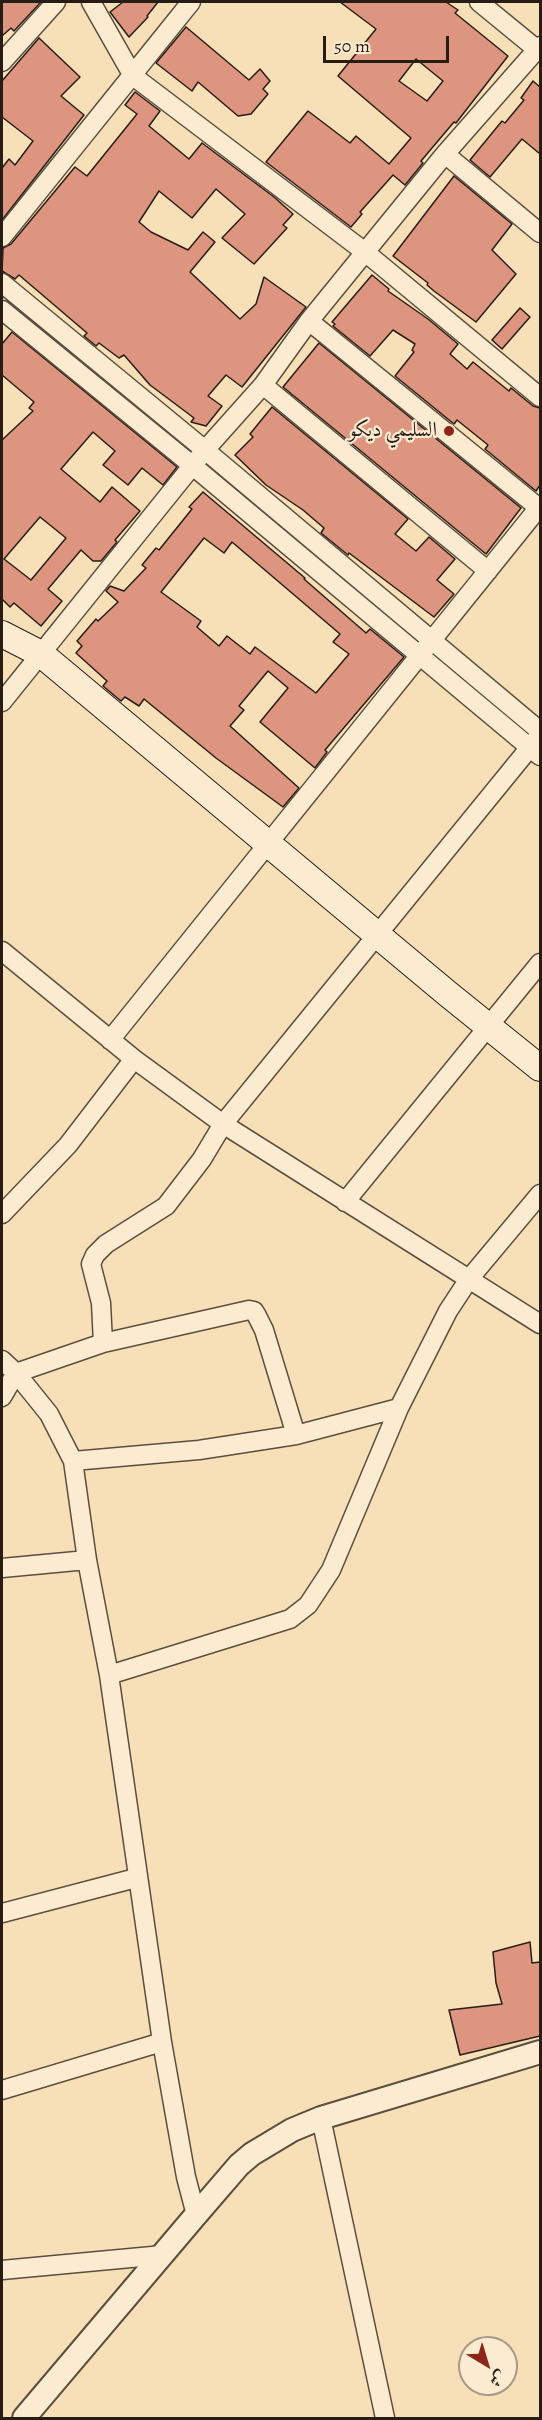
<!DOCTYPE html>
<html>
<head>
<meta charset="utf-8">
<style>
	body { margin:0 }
	#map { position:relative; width:542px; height:2420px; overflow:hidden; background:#f7e0b8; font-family:Alegreya,Amiri,serif }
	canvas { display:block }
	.frame { position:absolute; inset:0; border:3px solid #281d15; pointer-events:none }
	.north { position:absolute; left:458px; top:2336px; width:60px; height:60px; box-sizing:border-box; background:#faebd1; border:2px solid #a69986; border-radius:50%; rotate:142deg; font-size:16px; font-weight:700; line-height:24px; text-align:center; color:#281d15 }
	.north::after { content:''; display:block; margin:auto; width:21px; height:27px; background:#8f2418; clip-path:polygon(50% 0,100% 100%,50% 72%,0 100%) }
	.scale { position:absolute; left:323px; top:36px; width:126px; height:27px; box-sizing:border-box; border:3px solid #281d15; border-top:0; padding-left:8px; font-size:18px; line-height:21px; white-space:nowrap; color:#281d15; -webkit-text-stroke:4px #faebd1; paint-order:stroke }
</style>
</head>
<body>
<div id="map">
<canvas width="542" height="2420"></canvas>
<div class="frame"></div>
<div class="north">ش</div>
<div class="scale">50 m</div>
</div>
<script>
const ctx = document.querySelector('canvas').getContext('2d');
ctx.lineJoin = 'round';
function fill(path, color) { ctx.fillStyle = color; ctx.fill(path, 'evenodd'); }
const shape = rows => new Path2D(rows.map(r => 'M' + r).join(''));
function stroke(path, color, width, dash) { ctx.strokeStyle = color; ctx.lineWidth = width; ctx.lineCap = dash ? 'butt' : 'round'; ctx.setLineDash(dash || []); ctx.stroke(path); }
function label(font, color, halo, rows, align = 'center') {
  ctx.font = font + ' Alegreya,Amiri,serif'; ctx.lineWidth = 4.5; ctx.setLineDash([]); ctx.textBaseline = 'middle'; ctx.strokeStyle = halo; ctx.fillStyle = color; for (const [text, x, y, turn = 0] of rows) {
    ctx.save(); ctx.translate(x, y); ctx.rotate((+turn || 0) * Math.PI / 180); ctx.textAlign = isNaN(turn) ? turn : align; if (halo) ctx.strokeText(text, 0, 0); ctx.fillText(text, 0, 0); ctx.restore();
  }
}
const building = shape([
	[2,2,41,2,14,31,11,28,2,36,2,2],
	[123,2,158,2,147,16,148,17,129,37,110,12,123,2],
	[340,2,446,2,458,10,455,13,508,56,456,123,454,122,421,161,423,163,405,185,393,175,360,212,362,214,351,227,266,162,308,111,350,143,356,136,389,164,411,138,338,76,376,29,340,2],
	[416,59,443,81,427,101,399,81,416,59],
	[186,27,249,80,260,69,270,81,263,89,268,94,251,114,238,116,198,82,192,91,156,63,186,27],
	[39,38,80,77,61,96,84,115,2,220,2,168,9,159,15,165,33,141,2,117,2,81,39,38],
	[533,81,540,87,540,154,522,139,490,177,470,160,502,121,505,123,524,100,521,98,533,81],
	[135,92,160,111,149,126,189,159,202,143,274,197,293,214,283,225,287,228,254,264,222,238,245,214,216,189,192,218,159,191,139,222,151,232,188,250,203,232,215,242,190,272,240,319,256,304,264,277,306,307,242,387,226,375,208,396,222,406,206,426,191,422,194,418,150,385,124,355,119,358,99,343,96,346,84,336,87,333,19,275,15,279,2,271,3,248,11,244,75,167,87,176,137,114,125,105,135,92],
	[454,176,512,224,492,250,516,274,476,322,434,291,427,285,428,283,393,256,454,176],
	[372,275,389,289,388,291,428,319,458,344,450,354,467,369,473,362,509,391,511,388,533,406,540,408,540,485,536,491,485,449,488,445,457,420,454,424,395,376,414,352,412,350,415,344,393,330,370,356,333,326,335,324,332,322,372,275],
	[520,308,530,317,502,349,492,340,520,308],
	[12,332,177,467,163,485,142,468,128,485,103,465,115,451,93,432,61,469,100,502,112,487,140,511,115,540,117,542,101,561,93,561,81,550,48,589,62,601,41,626,14,603,10,607,2,599,2,440,33,411,29,408,34,402,2,375,2,344,12,332],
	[40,517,66,538,31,580,4,559,40,517],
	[319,343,521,508,486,554,283,387,319,343],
	[272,407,408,519,395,534,416,551,429,537,455,559,437,580,454,594,434,617,349,553,348,555,321,533,324,528,303,510,266,485,235,455,253,437,250,434,272,407],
	[203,492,305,578,304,579,366,633,370,629,404,657,325,750,327,752,315,768,260,722,288,688,268,671,239,706,244,710,230,726,299,788,283,807,216,758,144,699,139,706,125,697,121,701,103,686,107,681,76,653,82,646,77,641,96,619,98,621,118,602,106,591,110,586,124,591,146,568,142,565,156,548,159,550,192,509,189,507,203,492],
	[204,538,224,553,232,542,340,634,333,642,349,654,316,693,255,647,250,654,227,636,219,646,197,627,201,621,161,592,204,538],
	[530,1942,532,1963,540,1962,540,2036,460,2055,449,2010,502,2004,496,1983,493,1952,530,1942]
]);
fill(building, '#dd9580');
stroke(building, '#281d15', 1.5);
const minor = shape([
	[91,2,133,76,365,252,540,397],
	[479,2,540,52],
	[2,62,56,2],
	[445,154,540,233],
	[2,237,191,2],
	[2,283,205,450,540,731],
	[2,310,193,466,540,756],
	[309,321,539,508],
	[263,385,488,571],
	[2,702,205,450,263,385,309,321,445,154,540,46],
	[2,951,134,1059,223,1124,540,1324],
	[110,1040,540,506],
	[345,1202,540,963],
	[2,1214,68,1145,134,1059],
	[103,1343,101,1303,91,1264,95,1255,106,1244,166,1206,202,1159,223,1124,540,735],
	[2,1360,16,1373,49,1414,73,1461,87,1560,109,1675,162,2042,186,2177,196,2215],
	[2,1397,16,1373,103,1343,249,1310,254,1311,257,1316,264,1330,296,1435],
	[73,1461,199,1450,296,1435,399,1408],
	[2,1568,87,1560],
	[109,1675,290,1619,308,1605,331,1570,399,1408,448,1311,469,1279,540,1194],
	[2,1913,136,1878],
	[2,2090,162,2042],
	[321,2118,385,2418],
	[2,2270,163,2255]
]);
const tertiary = shape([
	[24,2418,196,2215,239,2165,252,2154,292,2130,321,2118,540,2052]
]);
const secondary = shape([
	[2,634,41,654,448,994,540,1068]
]);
stroke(minor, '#5c4e3e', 21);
stroke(tertiary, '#5c4e3e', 26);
stroke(secondary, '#281d15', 28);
stroke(minor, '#faebd1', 18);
stroke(tertiary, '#faebd1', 22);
stroke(secondary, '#faebd1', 26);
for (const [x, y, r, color] of [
	[449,431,6,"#8f2418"]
]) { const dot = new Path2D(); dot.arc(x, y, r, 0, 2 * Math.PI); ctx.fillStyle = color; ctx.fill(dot); stroke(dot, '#faebd1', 2); }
label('21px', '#281d15', '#faebd1', [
	["السليمي ديكو",437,431]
], 'right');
</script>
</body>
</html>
